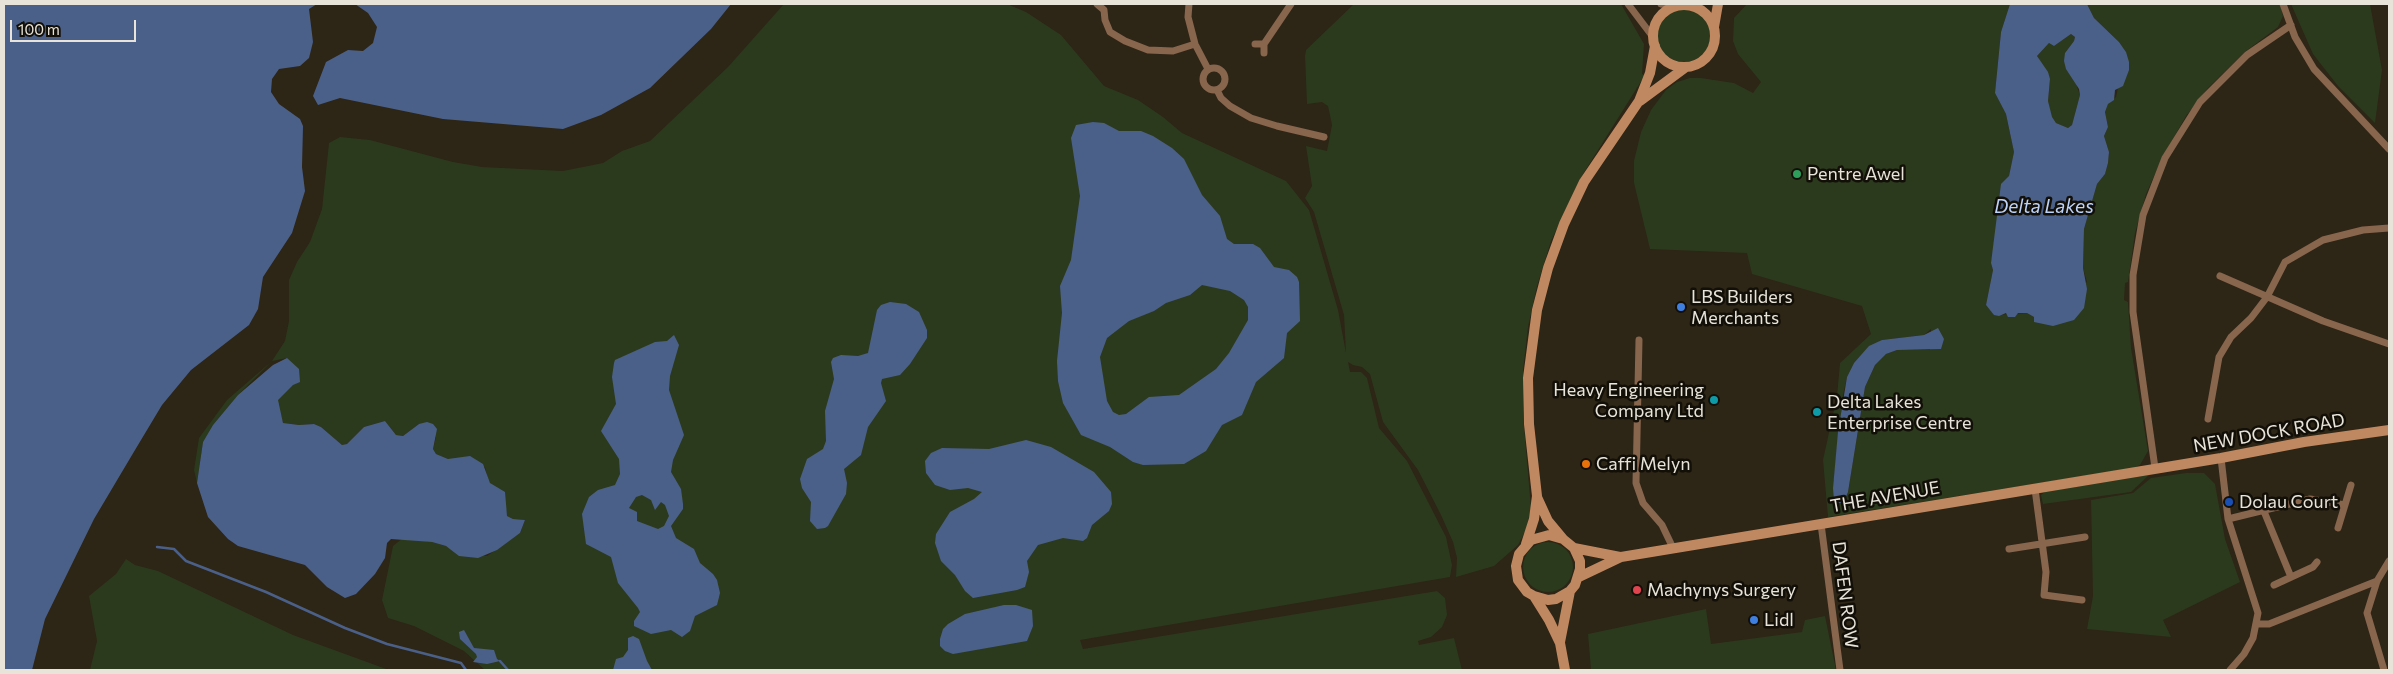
<!DOCTYPE html>
<html>
<head>
<meta charset="utf-8">
<style>
	body { margin:0 }
	#map { position:relative; width:2393px; height:674px; overflow:hidden; background:#2d2515; font-family:Commissioner,sans-serif }
	canvas { display:block }
	.frame { position:absolute; inset:0; border:5px solid #e9e4d9; pointer-events:none }
	.scale { position:absolute; left:10px; top:20px; width:126px; height:22px; box-sizing:border-box; border:2px solid #e9e4d9; border-top:0; padding-left:6px; font-size:15px; line-height:18px; white-space:nowrap; color:#e9e4d9; -webkit-text-stroke:4px #120f08; paint-order:stroke }
</style>
</head>
<body>
<div id="map">
<canvas width="2393" height="674"></canvas>
<div class="frame"></div>
<div class="scale">100 m</div>
</div>
<script>
const ctx = document.querySelector('canvas').getContext('2d');
ctx.lineJoin = 'round';
function fill(path, color) { ctx.fillStyle = color; ctx.fill(path, 'evenodd'); }
const shape = rows => new Path2D(rows.map(r => 'M' + r).join(''));
function stroke(path, color, width, dash) { ctx.strokeStyle = color; ctx.lineWidth = width; ctx.lineCap = dash ? 'butt' : 'round'; ctx.setLineDash(dash || []); ctx.stroke(path); }
function label(font, color, halo, rows, align = 'center') {
  ctx.font = font + ' Commissioner,sans-serif'; ctx.lineWidth = 5; ctx.setLineDash([]); ctx.textBaseline = 'middle'; ctx.strokeStyle = halo; ctx.fillStyle = color; for (const [text, x, y, turn = 0] of rows) {
    ctx.save(); ctx.translate(x, y); ctx.rotate((+turn || 0) * Math.PI / 180); ctx.textAlign = isNaN(turn) ? turn : align; if (halo) ctx.strokeText(text, 0, 0); ctx.fillText(text, 0, 0); ctx.restore();
  }
}
fill(shape([
	[784,4,1007,4,1026,12,1061,35,1104,86,1138,100,1163,117,1182,133,1286,181,1309,210,1338,310,1346,353,1344,315,1314,212,1305,198,1312,186,1306,146,1327,151,1332,125,1328,106,1322,102,1307,104,1305,56,1306,50,1354,4,1621,4,1644,44,1642,74,1645,75,1583,174,1551,241,1537,286,1528,327,1523,371,1523,415,1531,508,1526,530,1518,545,1494,566,1456,577,1457,558,1453,542,1441,515,1418,470,1383,422,1370,374,1362,367,1353,365,1348,362,1350,372,1361,372,1367,378,1379,428,1407,461,1446,537,1452,565,1450,577,1080,640,1083,649,1437,591,1445,598,1447,615,1442,627,1431,637,1418,641,1419,645,1454,638,1462,670,485,670,464,651,414,626,388,618,382,600,393,546,403,538,432,542,446,546,457,553,487,556,520,533,525,520,513,519,507,516,505,504,488,480,485,467,448,459,436,454,433,449,436,437,419,424,403,436,396,435,385,421,364,427,347,444,342,445,321,427,314,424,299,425,283,423,277,400,293,385,287,358,272,361,238,395,213,425,203,442,197,483,194,470,199,438,227,400,272,361,285,341,289,321,289,280,297,262,310,242,322,209,329,143,340,137,370,140,453,162,482,167,563,171,603,163,622,151,650,141,728,67],
	[1747,4,2010,4,2001,32,1995,93,2006,114,2014,152,1991,263,1993,270,1986,305,1995,315,2027,313,2034,317,2087,282,2083,268,2084,229,2097,184,2105,174,2108,163,2109,152,2104,136,2108,127,2105,112,2108,104,2116,97,2126,52,2119,42,2094,18,2087,4,2280,4,2283,16,2278,27,2246,51,2208,88,2186,116,2163,156,2146,194,2135,233,2128,282,2125,283,2124,300,2128,302,2131,348,2148,451,2140,465,2133,468,1828,517,1823,460,1837,396,1840,363,1871,334,1862,306,1752,274,1747,253,1650,249,1634,183,1634,161,1641,132,1651,110,1666,90,1677,82,1690,78,1701,78,1734,83,1753,93,1761,82,1738,54,1733,41,1734,18],
	[1931,329,1930,350,1897,350,1886,354,1875,365,1865,387,1848,492,1833,488,1843,395,1847,377,1854,363,1882,340,1924,335],
	[2291,4,2370,4,2382,70,2375,123,2338,86,2313,54],
	'1657 35a27 27 0 1 1 54 0a27 27 0 1 1-54 0Z',
	[2071,34,2075,37,2074,41,2065,53,2080,95,2072,125,2068,128,2056,123,2051,117,2048,101,2050,79,2037,56,2049,43,2054,46],
	[2186,473,2204,473,2215,484,2225,539,2240,582,2163,620,2171,637,2087,629,2093,596,2091,500,2133,493,2151,478],
	[2149,475,2131,492,2043,504,2041,495,2045,492],
	'1523 567a25 25 0 1 1 50 0a25 25 0 1 1-50 0Z',
	[126,559,135,565,158,571,293,635,389,670,90,670,97,641,89,596,116,574],
	[1706,609,1711,644,1802,632,1805,620,1825,616,1836,670,1591,670,1588,634]
]), '#2b3a1d');
fill(shape([
	[4,4,317,4,309,9,313,42,309,58,300,66,279,69,272,79,271,92,279,104,300,119,303,126,302,167,305,191,292,233,263,277,258,309,249,325,191,370,162,405,135,450,94,519,45,619,32,670,4,670],
	[355,4,731,4,711,29,650,88,601,115,563,129,443,119,340,98,318,105,313,96,326,62,348,50,363,51,373,43,377,27,368,13],
	[2010,4,2087,4,2094,18,2119,42,2126,52,2129,62,2129,70,2123,86,2115,90,2114,100,2108,104,2105,112,2108,127,2104,136,2109,152,2108,163,2105,174,2097,184,2084,229,2083,268,2087,289,2084,308,2074,320,2053,326,2034,322,2034,317,2027,313,2018,313,2015,317,2008,317,2006,313,1999,316,1994,315,1986,305,1993,270,1991,263,2001,184,2009,176,2014,152,2006,114,1995,93,2001,32],
	[2071,34,2075,37,2074,41,2065,53,2064,61,2066,69,2079,89,2080,95,2072,125,2068,128,2056,123,2052,117,2048,101,2050,79,2048,72,2037,56,2049,43,2054,46],
	[1093,122,1104,123,1119,131,1141,131,1153,136,1172,148,1184,159,1202,195,1220,216,1227,239,1234,244,1253,244,1260,248,1274,267,1289,270,1297,277,1299,282,1300,321,1287,333,1284,358,1256,382,1242,415,1222,425,1206,451,1184,464,1143,465,1133,462,1110,447,1081,435,1063,403,1058,381,1057,361,1062,313,1060,286,1071,260,1080,196,1071,138,1076,125],
	[1202,285,1230,291,1244,300,1248,307,1248,320,1229,353,1216,369,1179,395,1149,397,1126,414,1119,415,1113,412,1107,401,1100,357,1107,338,1129,321,1154,311,1166,303,1190,295],
	[890,302,906,304,919,312,927,330,927,338,910,364,900,375,882,379,881,383,886,401,868,427,861,455,844,469,847,483,846,494,828,526,825,528,817,529,810,521,811,502,802,488,800,479,807,459,823,449,826,441,825,411,834,379,831,362,833,358,841,355,858,356,868,353,877,310,881,305],
	[1938,328,1944,339,1941,349,1897,350,1886,354,1875,365,1865,387,1848,492,1843,503,1838,503,1834,500,1833,488,1838,432,1847,377,1854,363,1869,346,1882,340,1924,335],
	[674,335,679,345,670,376,669,390,684,435,673,460,671,472,681,489,683,504,683,509,671,526,676,538,694,549,700,563,713,574,717,580,720,593,717,605,695,616,690,631,682,637,671,630,651,634,634,626,634,621,640,612,638,608,618,583,611,557,586,544,582,514,589,497,598,490,615,485,620,474,619,459,601,431,616,404,612,377,614,363,615,360,655,342,667,341],
	[642,495,651,500,655,510,661,502,665,505,669,516,664,526,658,529,637,521,637,512,629,508,636,497],
	[287,358,299,369,300,382,293,385,278,400,283,423,299,425,314,424,321,427,342,445,347,444,364,427,385,421,396,435,403,436,419,424,427,422,433,424,437,429,433,449,436,454,448,459,470,456,483,464,490,483,505,492,507,516,513,519,525,520,520,533,497,550,478,558,459,556,446,546,432,542,391,539,387,543,385,558,375,574,356,594,345,598,327,587,305,565,238,546,228,539,208,517,197,483,203,442,213,425,238,395,273,365],
	[1026,440,1051,447,1094,472,1111,492,1112,504,1109,511,1092,525,1087,538,1083,541,1063,538,1038,545,1027,561,1029,572,1025,587,1017,590,973,598,965,591,955,575,941,561,935,543,936,534,950,512,974,499,982,492,968,488,950,490,935,485,926,473,925,461,931,453,942,448,989,449],
	[1004,605,1016,605,1032,610,1033,626,1027,641,953,654,945,651,940,646,940,639,943,629,948,624,965,614],
	[464,630,474,648,494,650,497,659,500,661,487,664,473,662,477,657,476,654,460,639,459,632],
	[633,636,639,639,647,661,652,670,613,670,616,659,623,657,628,650,628,638]
]), '#4b6088');
stroke(shape([
	[157,547,174,549,186,561,266,592,345,628,387,644,461,663,466,670],
	[500,661,508,670]
]), '#4b6088', 2.5);
stroke(shape([
	[1097,4,1104,10,1105,20,1110,32,1125,41,1148,50,1173,51,1195,44],
	[1189,4,1188,17,1195,44,1208,69],
	[1628,4,1653,37],
	[1661,4,1677,6],
	[2283,4,2295,37,2314,69,2389,149],
	[1255,44,1264,44,1264,53],
	[1264,44,1291,4],
	'1203 79a11 11 0 1 1 22 0a11 11 0 1 1-22 0Z',
	[1217,90,1221,98,1230,106,1251,118,1277,126,1324,137],
	[2220,276,2323,321,2389,344],
	[1639,340,1636,483,1643,503,1662,525,1673,548],
	[2208,419,2219,357,2231,337,2251,318,2267,297,2285,262,2323,240,2363,230,2389,228],
	[2221,458,2228,519,2258,613,2253,638,2244,654,2230,670],
	[2155,468,2133,312,2133,275,2143,215,2165,158,2200,102,2247,55,2291,25],
	[2035,489,2046,572,2044,595,2082,600],
	[2263,509,2291,577],
	[2228,519,2310,499,2345,505],
	[1821,524,1840,670],
	[2338,528,2351,485],
	[2009,549,2085,537],
	[2274,585,2313,567,2317,562],
	[2257,624,2269,624,2377,581],
	[2384,670,2367,613,2377,581,2389,561]
]), '#88654d', 7);
stroke(shape([
	'1653 36a31 31 0 1 1 62 0a31 31 0 1 1-62 0Z',
	[1714,27,1718,4],
	[1640,101,1686,67],
	[1537,497,1548,521,1563,539],
	[1526,544,1534,519,1537,496,1529,424,1528,378,1537,310,1548,268,1564,224,1584,182,1639,101,1650,73,1655,46],
	[1574,548,1620,557],
	[1579,577,1621,557,2221,458,2304,442,2389,430],
	[1534,596,1548,600,1556,599,1570,591,1575,585,1580,569,1580,561,1574,548,1563,539,1549,535,1531,540,1519,554,1516,566,1518,580,1527,592,1534,596,1549,620,1560,643,1565,670],
	[1560,642,1570,591]
]), '#c08861', 10);
for (const [x, y, r, color] of [
	[1797,174,5,"#2e9e5b"],
	[1681,307,5,"#3f7fe0"],
	[1714,400,5,"#0f9aa8"],
	[1817,412,5,"#0f9aa8"],
	[1586,464,5,"#e8710a"],
	[2229,502,5,"#1a4fb4"],
	[1637,590,5,"#e0444e"],
	[1754,620,5,"#3f7fe0"]
]) { const dot = new Path2D(); dot.arc(x, y, r, 0, 2 * Math.PI); ctx.fillStyle = color; ctx.fill(dot); stroke(dot, '#120f08', 2); }
label('18px', '#e9e4d9', '#120f08', [
	["Pentre Awel",1807,174],
	["LBS Builders",1691,297],
	["Merchants",1691,318],
	["Heavy Engineering",1704,390,"right"],
	["Company Ltd",1704,411,"right"],
	["Delta Lakes",1827,402],
	["Enterprise Centre",1827,423],
	["Caffi Melyn",1596,464],
	["Dolau Court",2239,502],
	["Machynys Surgery",1647,590],
	["Lidl",1764,620]
], 'left');
label('18px', '#e9e4d9', '#120f08', [
	["NEW DOCK ROAD",2269,433,-10],
	["THE AVENUE",1885,497,-10],
	["DAFEN ROW",1845,595,83]
]);
label('italic 19px', '#bdd3fa', '#120f08', [
	["Delta Lakes",2044,207]
]);
</script>
</body>
</html>
